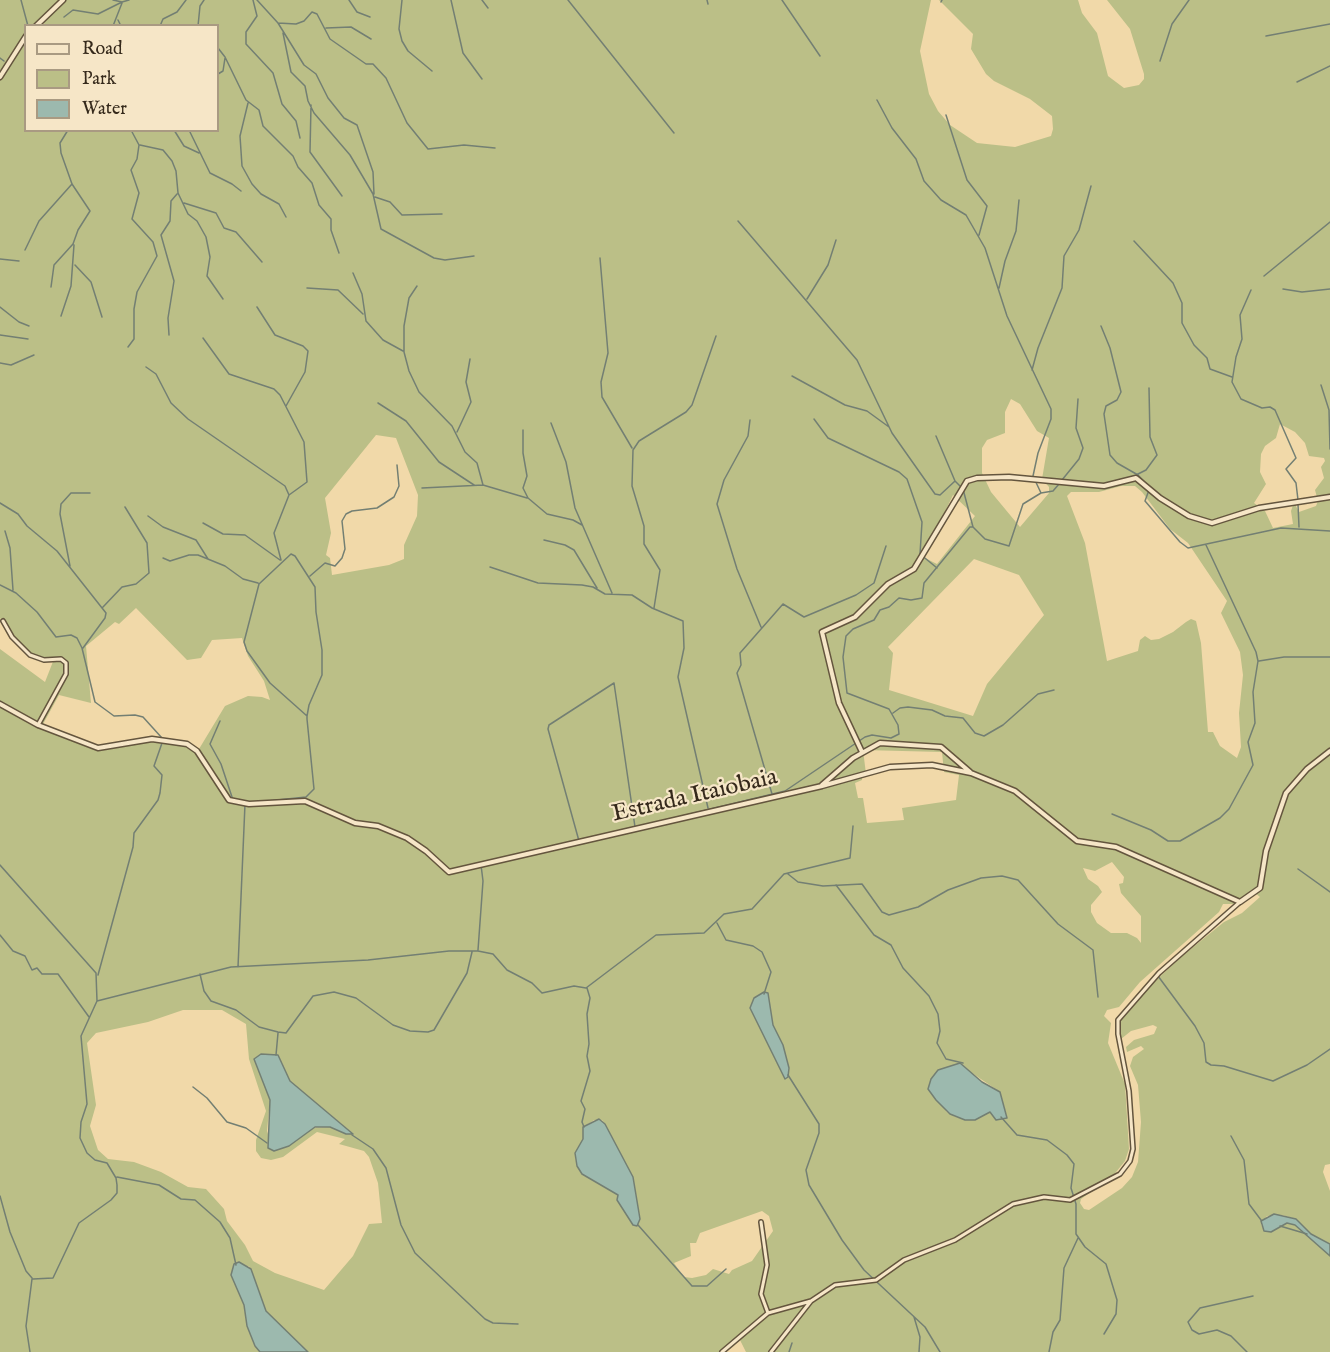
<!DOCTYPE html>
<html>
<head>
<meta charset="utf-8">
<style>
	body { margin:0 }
	#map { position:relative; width:1330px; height:1352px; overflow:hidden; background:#f1d9a9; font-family:"IM FELL English",serif }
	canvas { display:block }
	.legend { position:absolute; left:24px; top:24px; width:195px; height:108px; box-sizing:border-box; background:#f6e6c7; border:2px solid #a99a82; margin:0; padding:8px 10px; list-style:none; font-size:18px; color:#35291b }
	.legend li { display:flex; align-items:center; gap:12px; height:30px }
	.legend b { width:30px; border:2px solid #a99a82 }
</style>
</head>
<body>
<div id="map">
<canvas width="1330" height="1352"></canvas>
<ul class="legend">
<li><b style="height:8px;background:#f6e6c7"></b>Road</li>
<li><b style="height:16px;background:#bbbf87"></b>Park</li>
<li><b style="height:16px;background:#9cb9ae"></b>Water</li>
</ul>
</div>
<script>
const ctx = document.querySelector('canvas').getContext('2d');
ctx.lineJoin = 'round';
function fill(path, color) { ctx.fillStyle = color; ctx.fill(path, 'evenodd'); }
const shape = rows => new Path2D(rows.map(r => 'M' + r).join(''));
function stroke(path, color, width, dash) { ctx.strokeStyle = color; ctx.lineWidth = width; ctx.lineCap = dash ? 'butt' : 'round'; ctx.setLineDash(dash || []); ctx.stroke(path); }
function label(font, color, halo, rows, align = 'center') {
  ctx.font = font + ' "IM FELL English",serif'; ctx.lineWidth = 4.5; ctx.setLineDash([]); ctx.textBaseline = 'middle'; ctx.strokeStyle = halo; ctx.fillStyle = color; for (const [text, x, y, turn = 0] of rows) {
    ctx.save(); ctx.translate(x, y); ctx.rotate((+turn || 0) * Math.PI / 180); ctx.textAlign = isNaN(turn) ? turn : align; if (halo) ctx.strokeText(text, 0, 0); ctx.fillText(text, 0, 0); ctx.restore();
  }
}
fill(shape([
	[0,0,931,0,920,51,929,94,938,111,950,125,977,143,1015,147,1051,136,1053,129,1052,116,1030,99,994,81,986,74,971,49,973,34,939,0,1078,0,1082,13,1097,33,1108,76,1124,88,1139,85,1144,79,1144,74,1130,29,1107,0,1330,0,1330,1164,1325,1165,1323,1172,1330,1191,1330,1244,1311,1234,1296,1219,1282,1215,1267,1216,1261,1224,1264,1231,1279,1228,1287,1223,1295,1225,1330,1256,1330,1352,746,1352,739,1338,726,1352,308,1352,266,1311,249,1266,231,1275,244,1305,247,1326,260,1352,0,1352,0,649,45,682,54,659,40,660,23,651,0,618],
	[44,23,45,26,218,26,218,130,26,130,26,26],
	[1011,399,1020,404,1037,431,1049,438,1042,479,1049,487,1049,493,1020,527,991,492,982,473,982,448,987,440,1005,433,1005,412],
	[1280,424,1295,432,1305,443,1309,456,1324,458,1325,461,1321,467,1324,478,1315,490,1318,501,1316,506,1299,512,1294,502,1291,511,1293,524,1273,528,1265,511,1254,503,1266,484,1260,472,1261,454,1265,446,1276,438],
	[376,435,396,438,418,495,417,516,404,545,404,559,389,565,332,575,330,558,326,555,331,533,325,498],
	[1121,486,1135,486,1142,492,1170,529,1188,543,1227,601,1221,613,1240,652,1243,675,1239,713,1241,747,1237,758,1220,746,1213,732,1208,732,1201,643,1196,621,1191,619,1186,622,1173,632,1159,639,1151,640,1145,636,1140,640,1138,651,1107,661,1085,543,1067,496,1071,492,1099,492],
	[953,495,975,516,937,564,923,557],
	[974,559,1019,575,1044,615,987,684,973,716,889,690,893,653,888,647],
	[136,608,187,660,201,658,212,640,242,638,248,656,264,681,270,700,262,697,248,696,225,706,199,749,156,737,102,749,42,726,59,695,91,703,86,646,115,622,119,624],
	[863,750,942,752,944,772,959,775,956,800,902,808,904,820,867,823,863,798,858,798,855,783,862,780,862,775,866,774],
	[1112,862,1124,877,1123,883,1119,884,1121,893,1141,916,1141,943,1137,938,1127,933,1111,933,1097,923,1091,912,1091,905,1102,892,1098,886,1088,879,1083,868,1095,871],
	[1255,893,1260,897,1242,913,1224,922,1181,957,1138,997,1118,1022,1121,1039,1131,1031,1153,1025,1157,1027,1154,1034,1134,1040,1126,1047,1127,1052,1141,1046,1144,1049,1133,1057,1130,1066,1138,1085,1141,1122,1138,1162,1132,1177,1122,1188,1089,1210,1084,1209,1080,1203,1081,1199,1112,1177,1125,1161,1129,1149,1125,1084,1108,1043,1111,1023,1104,1016,1107,1010,1119,1007,1140,982,1219,912,1223,904,1240,904],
	[768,993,773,1025,783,1045,789,1068,788,1077,785,1078,750,1008],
	[183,1010,222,1010,246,1024,249,1059,266,1111,256,1140,256,1151,261,1158,271,1160,283,1157,317,1132,345,1139,339,1144,364,1151,369,1157,378,1183,382,1223,369,1224,353,1256,324,1290,275,1273,253,1261,245,1245,227,1221,224,1209,206,1189,188,1187,161,1172,134,1162,108,1159,98,1150,90,1126,96,1105,87,1043,96,1033,148,1022],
	[278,1055,290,1081,350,1131,346,1134,330,1127,312,1128,289,1146,274,1151,267,1131,270,1100,254,1059],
	[972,1073,1000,1092,1007,1117,994,1116,990,1112,971,1120,956,1117,947,1112,928,1089],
	[594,1120,602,1120,605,1124,633,1177,640,1219,624,1210,617,1200,618,1195,582,1174,577,1166,575,1156,583,1140,584,1127],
	[762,1211,769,1216,773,1231,752,1261,732,1270,729,1274,713,1269,706,1275,692,1278,684,1277,674,1263,691,1256,690,1243,696,1243,700,1233]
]), '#bbbf87');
const water = shape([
	[764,992,768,993,773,1025,783,1045,789,1068,788,1077,785,1079,750,1008,754,998,764,992],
	[261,1054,278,1055,290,1081,353,1134,346,1134,330,1127,315,1127,289,1146,274,1151,268,1148,270,1100,254,1059,261,1054],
	[960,1063,982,1082,1000,1092,1007,1118,996,1120,990,1112,975,1120,965,1120,950,1114,936,1100,928,1089,931,1079,938,1070,960,1063],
	[599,1119,605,1124,633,1177,640,1219,637,1226,633,1225,617,1200,618,1195,582,1174,577,1166,575,1153,583,1139,583,1127,599,1119],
	[1274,1214,1296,1219,1311,1234,1330,1244,1330,1256,1295,1225,1287,1223,1271,1232,1264,1231,1261,1221,1274,1214],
	[239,1262,251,1269,266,1311,308,1352,260,1352,255,1346,247,1326,244,1305,231,1275,234,1264,239,1262]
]);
fill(water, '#9cb9ae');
stroke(water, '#737f73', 1.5);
stroke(shape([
	[21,0,28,26],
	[113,0,122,2,129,0],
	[253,0,257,16,246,32,246,44,273,73,282,104,296,121,300,138],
	[257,0,278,23,304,65,316,74,328,98,344,118,357,125,373,172,374,194],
	[349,0,357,12,370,17],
	[402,0,399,29,402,41,408,51,432,71],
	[451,0,463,53,482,79],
	[482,0,488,8],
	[568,0,674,133],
	[707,0,708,4],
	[782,0,820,56],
	[941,2,942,0],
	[64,17,73,10,98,14,122,2],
	[118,20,121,26],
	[278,23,296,24,304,21,312,12,317,14,330,39,366,64,373,64,386,78,407,123,428,149,464,145,495,148],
	[113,26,122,3],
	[160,26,163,19,177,12,186,0],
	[198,26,200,6,204,0],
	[326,28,351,27,371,39],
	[283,33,291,72,305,86,308,101,314,113,350,155,373,194,381,229,434,258,445,260,474,256],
	[1266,36,1330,24],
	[218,48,225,57,246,100,259,110,263,126,293,156,298,167,312,183,319,205,331,219,331,230,339,253],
	[0,58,4,61],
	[1160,61,1172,24,1189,0],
	[218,74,223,71,225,58],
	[1297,82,1330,66],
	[877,100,892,128,916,159,924,181,941,200,966,215,985,248,1007,316,1051,409,1051,419,1038,453,1033,476,1041,493],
	[248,103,240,136,242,166,252,184,261,194,279,204,286,217],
	[311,105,310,152,342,196],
	[946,115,967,180,987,206,979,235],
	[174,130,184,146,199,153],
	[189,130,210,173,232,184,241,191],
	[140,145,163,150,172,161,176,171,178,193,188,214,197,221,206,237,210,257,207,276,223,299],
	[375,197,390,202,402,215,442,214],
	[184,203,216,213,224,228,236,232,262,262],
	[738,221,857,360,892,433,935,494,940,495,955,481],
	[1134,241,1173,283,1182,303,1182,323,1194,345,1207,358,1210,369,1232,377],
	[25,250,39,221,72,184],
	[600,258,608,353,601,382,602,397,632,448],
	[0,259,19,261],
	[75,265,91,282,102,317],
	[353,273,362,294,366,321,383,340,403,351],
	[1264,276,1330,222],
	[417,286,409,298,404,326,404,352,409,371,419,392,452,426,465,452,477,463,483,485],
	[51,287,54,265,73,244,78,230,90,211,72,184,61,153,60,143,68,130],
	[307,288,338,290,363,314],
	[999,288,1005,261,1016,231,1019,200],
	[1283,289,1302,292,1330,289],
	[1251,290,1240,315,1242,339,1236,357,1232,382,1241,399,1262,408,1270,407,1275,410,1296,458,1286,469,1296,483,1298,500],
	[807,299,828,265,836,240],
	[0,307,19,322,29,326],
	[257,307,275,335,303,346,308,351,305,372,286,406],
	[61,316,71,286,74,245],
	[1101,326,1110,348,1121,392,1117,400,1106,406,1104,414,1110,455,1117,463,1138,475,1148,486],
	[0,335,28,339],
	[169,335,168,318,174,281,161,235,170,221,171,201,177,194],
	[203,338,229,374,274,389,280,395,304,442,307,482,289,495,274,533,281,560],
	[128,347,134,339,134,309,137,292,157,256,153,242,132,219,139,193,131,170,137,159,139,145,131,130],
	[0,363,11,365,34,355],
	[146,367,156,374,171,403,188,419,285,486,289,495],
	[1032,370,1038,348,1062,288,1064,256,1079,230,1091,186],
	[792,376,845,405,867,411,889,427],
	[1321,385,1329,410,1330,449],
	[378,403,406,421,439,462,474,485],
	[814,419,828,438,899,472,907,479,922,522,920,554,937,568],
	[750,420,748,436,724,480,717,504,737,569,761,627],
	[551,423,566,462,575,508,612,593],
	[523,430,523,453,527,476,523,488,528,498,547,514,573,520,582,525],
	[457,432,471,402,466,382,470,359],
	[936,436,955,481,963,489,973,527,985,539,1009,546,1023,504,1041,493,1053,491,1059,484],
	[1138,474,1146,470,1157,455,1150,437,1149,388],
	[1062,480,1079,459,1083,448,1076,428,1078,399],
	[422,488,483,485,527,498],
	[1149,490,1145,501,1180,542,1188,548,1281,528,1330,531],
	[0,503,18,514,27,526,57,551,106,613,105,618,83,648],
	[1298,504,1299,527],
	[148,516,163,527,196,540,208,559],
	[203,523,223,534,245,535,280,560],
	[5,531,10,548,13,590],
	[544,540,565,545,574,550,597,588],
	[163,558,170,561,189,555,198,555,225,566,243,579,258,583],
	[70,566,60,514,61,504,71,493,90,493],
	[490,567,538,583,582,585,593,587,605,594,632,595,652,608,683,621,684,648,678,677,708,808],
	[310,576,325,563,335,566,342,558,345,549,342,521,346,514,352,511,377,508,394,497,399,486,397,465],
	[0,585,16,593,37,612,56,637,71,635,77,638,82,648,95,702,114,716,135,715,143,717,162,738],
	[103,607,122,587,136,584,149,573,147,543,125,507],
	[654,608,660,570,644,544,644,526,632,486,633,450,639,441,686,412,692,405,716,336],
	[1259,661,1284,657,1330,657],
	[893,713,900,708,908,707,932,710,945,716,963,718,975,733,984,736,1003,725,1038,694,1054,690],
	[220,721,210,744,221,764,233,800],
	[772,794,737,673,741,665,740,653,783,604,804,617,856,595,874,583,886,546],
	[258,802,306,797,314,789,307,719,307,716,309,705,322,675,322,650,316,612,315,587,295,556,291,554,259,584,244,642,247,651,270,683,307,716],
	[1112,814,1151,830,1168,841,1180,841,1220,818,1229,809,1253,765,1248,742,1255,723,1253,692,1258,661,1256,652,1206,545],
	[649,824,785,791,865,737,872,735,891,738,899,734,898,725,889,709,847,693,843,657,846,636,853,629,874,620,880,610,889,607,899,598,911,600,922,598,924,583,970,527,973,527],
	[579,841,548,729,549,725,614,683,635,827],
	[0,865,96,973,97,1001,81,1036,87,1104,81,1122,80,1138,87,1153,95,1160,107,1163,116,1178,117,1185,117,1193,111,1200,79,1223,53,1278,33,1279],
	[1298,869,1330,892],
	[788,874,798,882,823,886,862,884,882,912,889,915,918,907,948,890,981,878,1002,876,1018,880,1058,924,1093,950,1098,997],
	[836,885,874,935,891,945,903,968,929,996,938,1014,940,1031,937,1043,946,1059,963,1063],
	[717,923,726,940,753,946,762,952,771,972,764,994],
	[0,935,13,951,25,956,32,970,37,968,42,974,58,974,89,1017],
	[478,950,483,881,481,865],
	[238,967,245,804],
	[200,974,204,991,211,1001,236,1010,259,1027,278,1032,286,1033,313,996,334,992,356,998,393,1025,410,1031,428,1032,434,1030,467,973,472,952],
	[98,975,133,847,134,833,158,800,160,793,162,775,154,766,162,743],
	[1158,976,1195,1026,1204,1043,1206,1062,1211,1065,1224,1066,1273,1081,1307,1065,1330,1049],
	[97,1001,231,967,368,960,449,951,478,951,493,954,507,970,532,983,542,993,574,986,586,988,656,935,704,933,724,914,752,909,784,874,850,858,853,826],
	[276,1055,278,1033],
	[788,1075,819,1124,819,1133,806,1170,809,1185,842,1240,864,1270,925,1327,940,1352],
	[193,1087,207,1098,227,1122,246,1128,267,1143],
	[1001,1117,1017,1135,1047,1140,1067,1155,1074,1164,1071,1188,1076,1204,1076,1234,1085,1247,1106,1264,1117,1300,1116,1314,1104,1334],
	[584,1127,582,1122,585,1109,581,1101,590,1071,587,1056,589,1044,587,1014,590,998,587,988],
	[352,1135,373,1149,386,1168,401,1225,415,1253,485,1319,493,1323,518,1324],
	[1231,1136,1244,1160,1249,1204,1261,1220],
	[117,1177,159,1185,181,1199,195,1200,220,1222,230,1238,236,1265],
	[0,1196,10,1232,26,1271,32,1278],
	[638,1225,692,1286,707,1286,726,1269],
	[1280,1226,1307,1234],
	[914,1317,920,1337,919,1352],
	[30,1352,26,1326,32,1279],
	[789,1352,792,1343],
	[1049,1352,1053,1332,1060,1320,1064,1268,1078,1238],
	[1247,1352,1231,1336,1217,1330,1199,1334,1192,1330,1188,1322,1200,1308,1253,1296]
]), '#737f73', 1.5);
const minor = shape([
	[3,621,12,637,30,655,44,660,61,659,66,663,66,674,38,725],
	[761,1222,767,1265,761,1294,768,1313],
	[722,1352,768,1313,811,1301],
	[771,1352,811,1301,835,1285,876,1280,904,1260,955,1240,1013,1204,1044,1197,1070,1200,1120,1174,1130,1161,1133,1149,1129,1091,1118,1034,1118,1020,1159,973,1240,902]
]);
const tertiary = shape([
	[36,26,63,0],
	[0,77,26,36],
	[0,704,38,725,98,748,152,739,187,744,197,751,229,800,249,804,305,801,355,823,378,826,407,838,426,851,449,872,822,786,890,767,932,765,971,773,1015,791,1077,841,1116,847,1240,902,1260,888,1266,851,1286,793,1307,769,1330,751],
	[862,752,839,703,822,632,855,617,888,584,914,569,967,481,977,478,1009,477,1104,486,1136,478,1160,498,1189,516,1212,523,1259,508,1330,497],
	[822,785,853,758,880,743,941,747,970,772]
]);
stroke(minor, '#64553e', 6);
stroke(tertiary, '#64553e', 7);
stroke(minor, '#f6e6c7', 3);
stroke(tertiary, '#f6e6c7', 4);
label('24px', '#35291b', '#f6e6c7', [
	["Estrada Itaiobaia",695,797,-13]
]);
</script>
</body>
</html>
